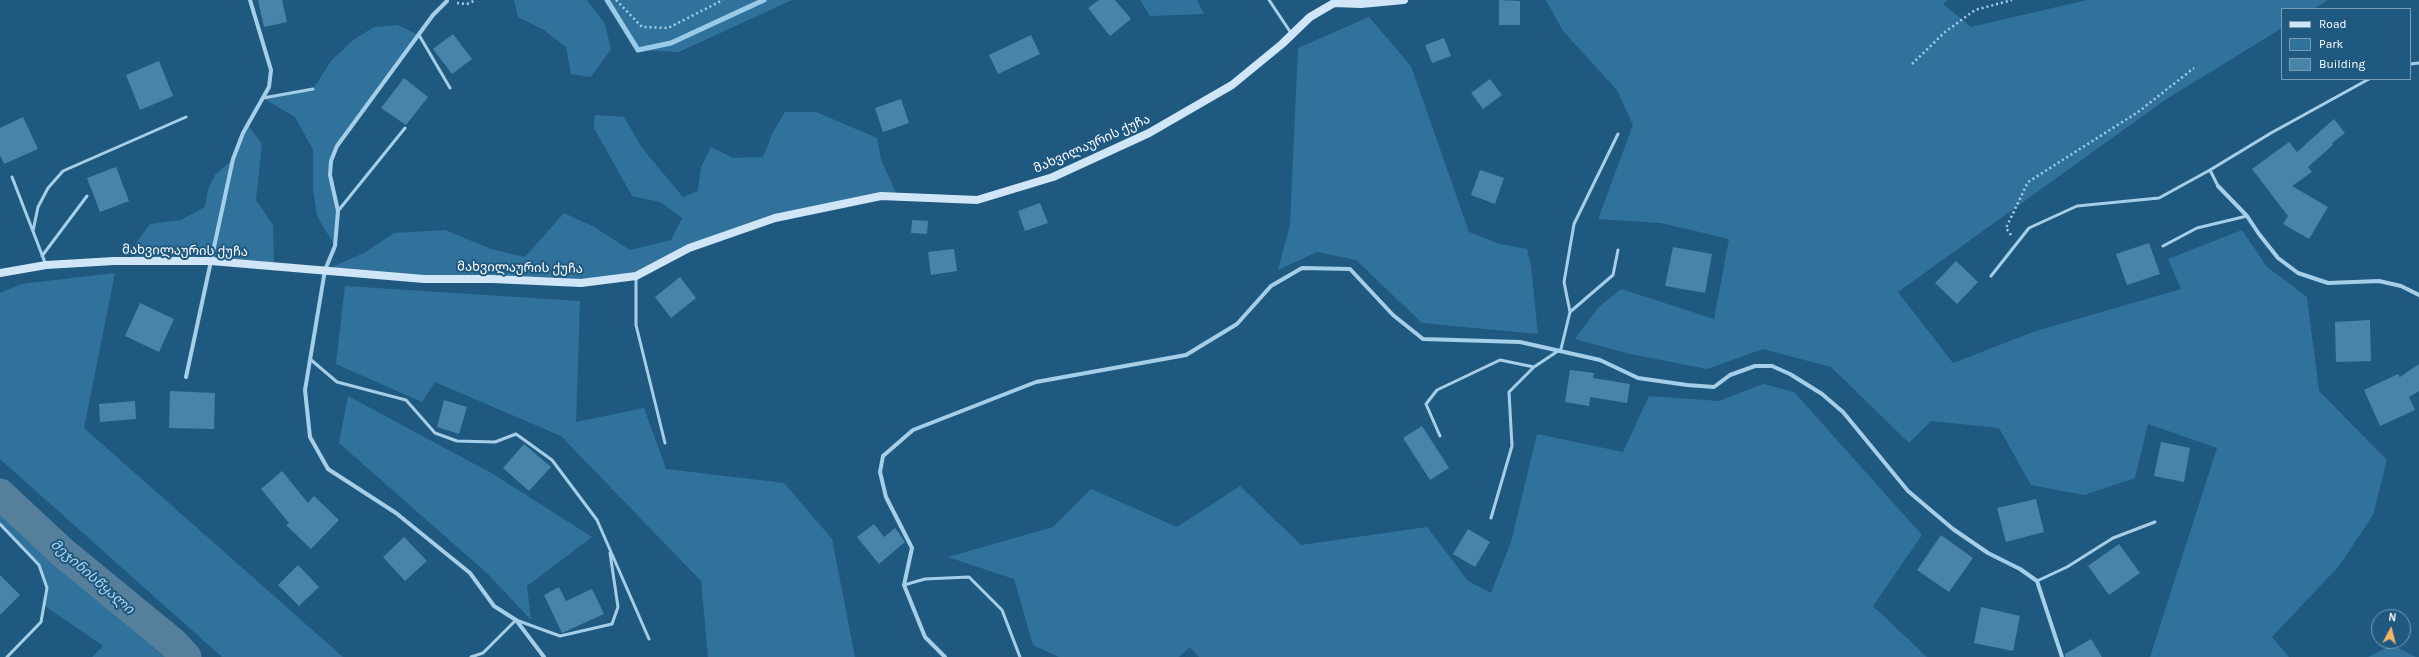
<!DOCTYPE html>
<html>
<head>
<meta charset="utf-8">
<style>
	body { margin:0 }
	#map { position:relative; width:2419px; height:657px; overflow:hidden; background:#205980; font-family:Karla,sans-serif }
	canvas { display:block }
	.legend { position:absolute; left:2281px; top:8px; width:130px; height:72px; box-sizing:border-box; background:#205980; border:1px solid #799bb3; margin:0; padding:5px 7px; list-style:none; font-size:12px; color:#fff }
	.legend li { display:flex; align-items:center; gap:8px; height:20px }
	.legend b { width:20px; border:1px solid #799bb3 }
	.north { position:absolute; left:2371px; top:609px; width:40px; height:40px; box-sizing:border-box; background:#205980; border:1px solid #799bb3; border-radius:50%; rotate:7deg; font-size:11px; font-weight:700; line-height:16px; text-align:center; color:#fff }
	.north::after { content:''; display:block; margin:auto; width:14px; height:18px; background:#f5b565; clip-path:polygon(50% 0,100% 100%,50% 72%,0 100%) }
</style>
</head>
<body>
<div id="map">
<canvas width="2419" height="657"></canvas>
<ul class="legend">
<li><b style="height:5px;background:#d0e6f6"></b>Road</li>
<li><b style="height:11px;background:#30729c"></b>Park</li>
<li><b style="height:11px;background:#4883aa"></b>Building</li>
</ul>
<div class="north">N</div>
</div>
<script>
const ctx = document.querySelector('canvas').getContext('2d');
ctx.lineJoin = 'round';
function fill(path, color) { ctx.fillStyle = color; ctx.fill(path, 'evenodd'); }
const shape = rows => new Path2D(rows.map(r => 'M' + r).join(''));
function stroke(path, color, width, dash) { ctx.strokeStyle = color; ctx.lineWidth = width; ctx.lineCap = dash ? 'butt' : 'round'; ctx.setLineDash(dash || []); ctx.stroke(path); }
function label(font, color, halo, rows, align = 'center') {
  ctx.font = font + ' Karla,"Noto Sans Georgian",sans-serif'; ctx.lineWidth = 4; ctx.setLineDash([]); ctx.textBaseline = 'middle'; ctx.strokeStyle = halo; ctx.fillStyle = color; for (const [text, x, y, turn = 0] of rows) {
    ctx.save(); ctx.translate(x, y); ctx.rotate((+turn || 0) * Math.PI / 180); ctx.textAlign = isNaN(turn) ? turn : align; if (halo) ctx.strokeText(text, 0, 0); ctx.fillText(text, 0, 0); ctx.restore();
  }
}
fill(shape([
	[514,0,587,0,605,24,611,49,591,77,571,74,566,47,544,30,518,17],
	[607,0,792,0,679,52,638,50],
	[1140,0,1197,0,1204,14,1150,16],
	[1546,0,1948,0,1943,4,1971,27,2087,0,2328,0,2313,9,2282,9,2282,28,2165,100,1898,292,1953,363,2036,331,2181,289,2168,259,2242,230,2267,267,2307,297,2319,391,2387,460,2373,515,2339,566,2272,637,2289,657,2150,657,2217,448,2148,424,2135,478,2084,495,2031,485,1999,428,1931,421,1909,443,1831,367,1763,349,1707,369,1630,354,1575,339,1598,308,1621,289,1714,319,1729,239,1661,223,1598,219,1633,125,1617,90,1563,31],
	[1369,17,1411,66,1469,232,1500,244,1527,249,1531,267,1538,334,1422,323,1356,260,1317,252,1278,270,1290,225,1298,48],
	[397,25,419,35,337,145,331,161,330,175,338,211,335,246,317,216,313,189,313,150,295,117,263,98,313,89,331,61,353,40,374,27],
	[785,112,816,112,877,138,881,160,898,197,775,218,689,248,636,276,581,283,325,270,364,253,394,233,445,230,491,249,525,257,564,213,594,227,630,250,671,240,682,218,660,202,632,196,594,128,595,115,624,117,642,148,683,197,698,191,701,167,711,147,733,158,763,157,773,132],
	[248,125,262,144,256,200,273,225,274,266,132,261,136,243,150,224,181,220,205,207,208,189,215,175,233,159],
	[115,273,84,428,343,657,222,657,0,459,0,293,21,284],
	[345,286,580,301,576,422,644,408,666,469,784,483,832,539,855,657,708,657,701,581,561,436,435,382,422,402,336,364],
	[1763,384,1794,392,1922,535,1873,606,1927,657,1199,657,1190,647,1179,657,1059,657,1033,645,1014,579,948,557,1053,527,1091,489,1177,527,1240,486,1301,545,1427,527,1468,581,1491,593,1511,542,1537,434,1623,452,1649,396,1719,401],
	[348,396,493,474,592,537,527,586,531,620,488,574,339,443],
	[0,494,62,552,173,643,186,657,92,657,103,646,45,606,47,588,39,565,0,524],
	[2392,645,2416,657,2368,657]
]), '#30729c');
stroke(shape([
	[607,0,638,50,671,43,764,0]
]), '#99cbe9', 5);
stroke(shape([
	[0,494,62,552,173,643,186,657]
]), '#557f9a', 31);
fill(shape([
	[258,0,282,0,287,22,264,27],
	[1099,0,1115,0,1131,19,1110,36,1088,8],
	[1499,0,1520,1,1520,25,1499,25],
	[453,34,472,59,452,74,433,49],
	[1031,35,1040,54,998,74,989,55],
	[1444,38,1451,56,1432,63,1425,45],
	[159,61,173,96,140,110,126,75],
	[404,78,428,97,406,125,381,108],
	[1490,79,1502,95,1483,109,1471,93],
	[901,99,909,123,883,132,875,108],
	[23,117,38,149,4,164,0,155,0,128],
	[2334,119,2345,133,2332,143,2333,145,2308,167,2312,172,2292,186,2328,207,2309,239,2283,224,2288,216,2252,169,2289,142,2297,152],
	[116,167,129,201,100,212,87,178],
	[1480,170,1504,178,1495,204,1471,195],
	[1040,203,1048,223,1025,231,1018,211],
	[912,220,928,221,927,234,911,233],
	[2149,243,2160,274,2127,285,2116,254],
	[1673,247,1712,254,1705,293,1665,286],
	[954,249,957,271,931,275,928,252],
	[1956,261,1978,282,1957,304,1935,283],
	[680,277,696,298,671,318,655,297],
	[140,303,174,319,159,352,125,336],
	[2370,320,2371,361,2336,362,2335,322],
	[2419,364,2419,391,2409,397,2415,410,2380,426,2364,390,2398,374,2400,377],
	[1570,370,1594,373,1593,378,1630,384,1627,403,1590,397,1589,406,1565,402],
	[170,391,215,393,214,429,169,428],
	[444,400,467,407,459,434,437,427],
	[135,401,136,419,100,422,99,404],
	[1422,426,1449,468,1430,480,1403,438],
	[2161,442,2190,448,2184,482,2154,476],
	[524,444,551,467,529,491,503,468],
	[282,471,308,503,314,496,339,520,311,549,286,525,289,523,261,489],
	[2036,499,2044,532,2006,542,1997,508],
	[874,524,884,537,895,528,905,542,879,564,857,537],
	[1468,529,1490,542,1475,567,1453,554],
	[1941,535,1973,558,1949,592,1917,570],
	[404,537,427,561,405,581,383,557],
	[2119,544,2140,573,2109,595,2088,566],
	[298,565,319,587,299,606,278,585],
	[0,575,20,595,0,615],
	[559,587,566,601,592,589,604,614,562,633,544,595],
	[1981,607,2020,616,2013,651,1974,643],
	[2091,639,2102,657,2065,657,2065,654]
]), '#4883aa');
stroke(shape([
	[616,0,642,27,668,28,723,0],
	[457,3,467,4,476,0],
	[1912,64,1945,32,1975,10,2012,0],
	[2011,235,2006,228,2028,182,2138,112,2194,68]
]), '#a5cee8', 2.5, [2, 3]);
stroke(shape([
	[1269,0,1291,33],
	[419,35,450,88],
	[2410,64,2419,63],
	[263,98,313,89],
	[2210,170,2271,133,2369,79],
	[12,177,46,265],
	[338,211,405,128],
	[33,231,38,207,48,188,63,171,186,117],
	[2163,246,2197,228,2247,216],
	[42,256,87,196],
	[1991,276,2029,228,2077,206,2159,198,2210,170,2218,186],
	[636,278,636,325,665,443],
	[1570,312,1564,282,1574,224,1618,134],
	[310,359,337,382,406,400,435,433,457,441,495,442,516,434,552,460,597,520,649,639],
	[1440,436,1426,404,1437,390,1500,360,1534,367],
	[1491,518,1512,446,1509,392,1534,367,1561,349,1570,312,1613,275,1618,250],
	[0,524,39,565,47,588,41,622,7,657],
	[2037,581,2067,567,2113,538,2155,522],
	[904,585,925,579,969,577,1002,610,1020,657],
	[471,657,483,653,516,620,560,636,612,624,618,607,610,553]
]), '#a5cee8', 3);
stroke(shape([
	[447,1,433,15,337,146,331,161,330,175,338,211,335,246,325,270,305,390,310,437,328,469,396,513,470,573,494,606,516,620,544,657],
	[2218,186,2247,216,2259,234,2278,258,2298,273,2328,283,2379,281,2401,286,2419,295],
	[186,377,233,159,243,133,269,87,271,70,250,0],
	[945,657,925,637,904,585,912,548,886,497,880,472,883,456,913,430,1036,382,1186,355,1237,324,1271,286,1302,268,1350,269,1393,315,1423,339,1520,342,1600,360,1638,378,1687,385,1714,387,1730,375,1755,366,1772,366,1790,374,1822,394,1843,412,1908,491,1953,529,1988,553,2020,569,2037,581,2062,657]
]), '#a5cee8', 4);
stroke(shape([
	[0,273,46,265,114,261,211,261,424,279,493,279,581,283,636,276,689,248,775,218,881,196,977,200,1053,177,1149,133,1232,85,1282,44,1310,17,1334,3,1361,4,1404,0]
]), '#d0e6f6', 8);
label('13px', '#fff', '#205980', [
	["მახვილაურის ქუჩა",1092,144,-24],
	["მახვილაურის ქუჩა",185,251,1],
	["მახვილაურის ქუჩა",520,268,1]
]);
label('italic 14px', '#b0d7f0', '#205980', [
	["მეჯინისწყალი",92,577,41]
]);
</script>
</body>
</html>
